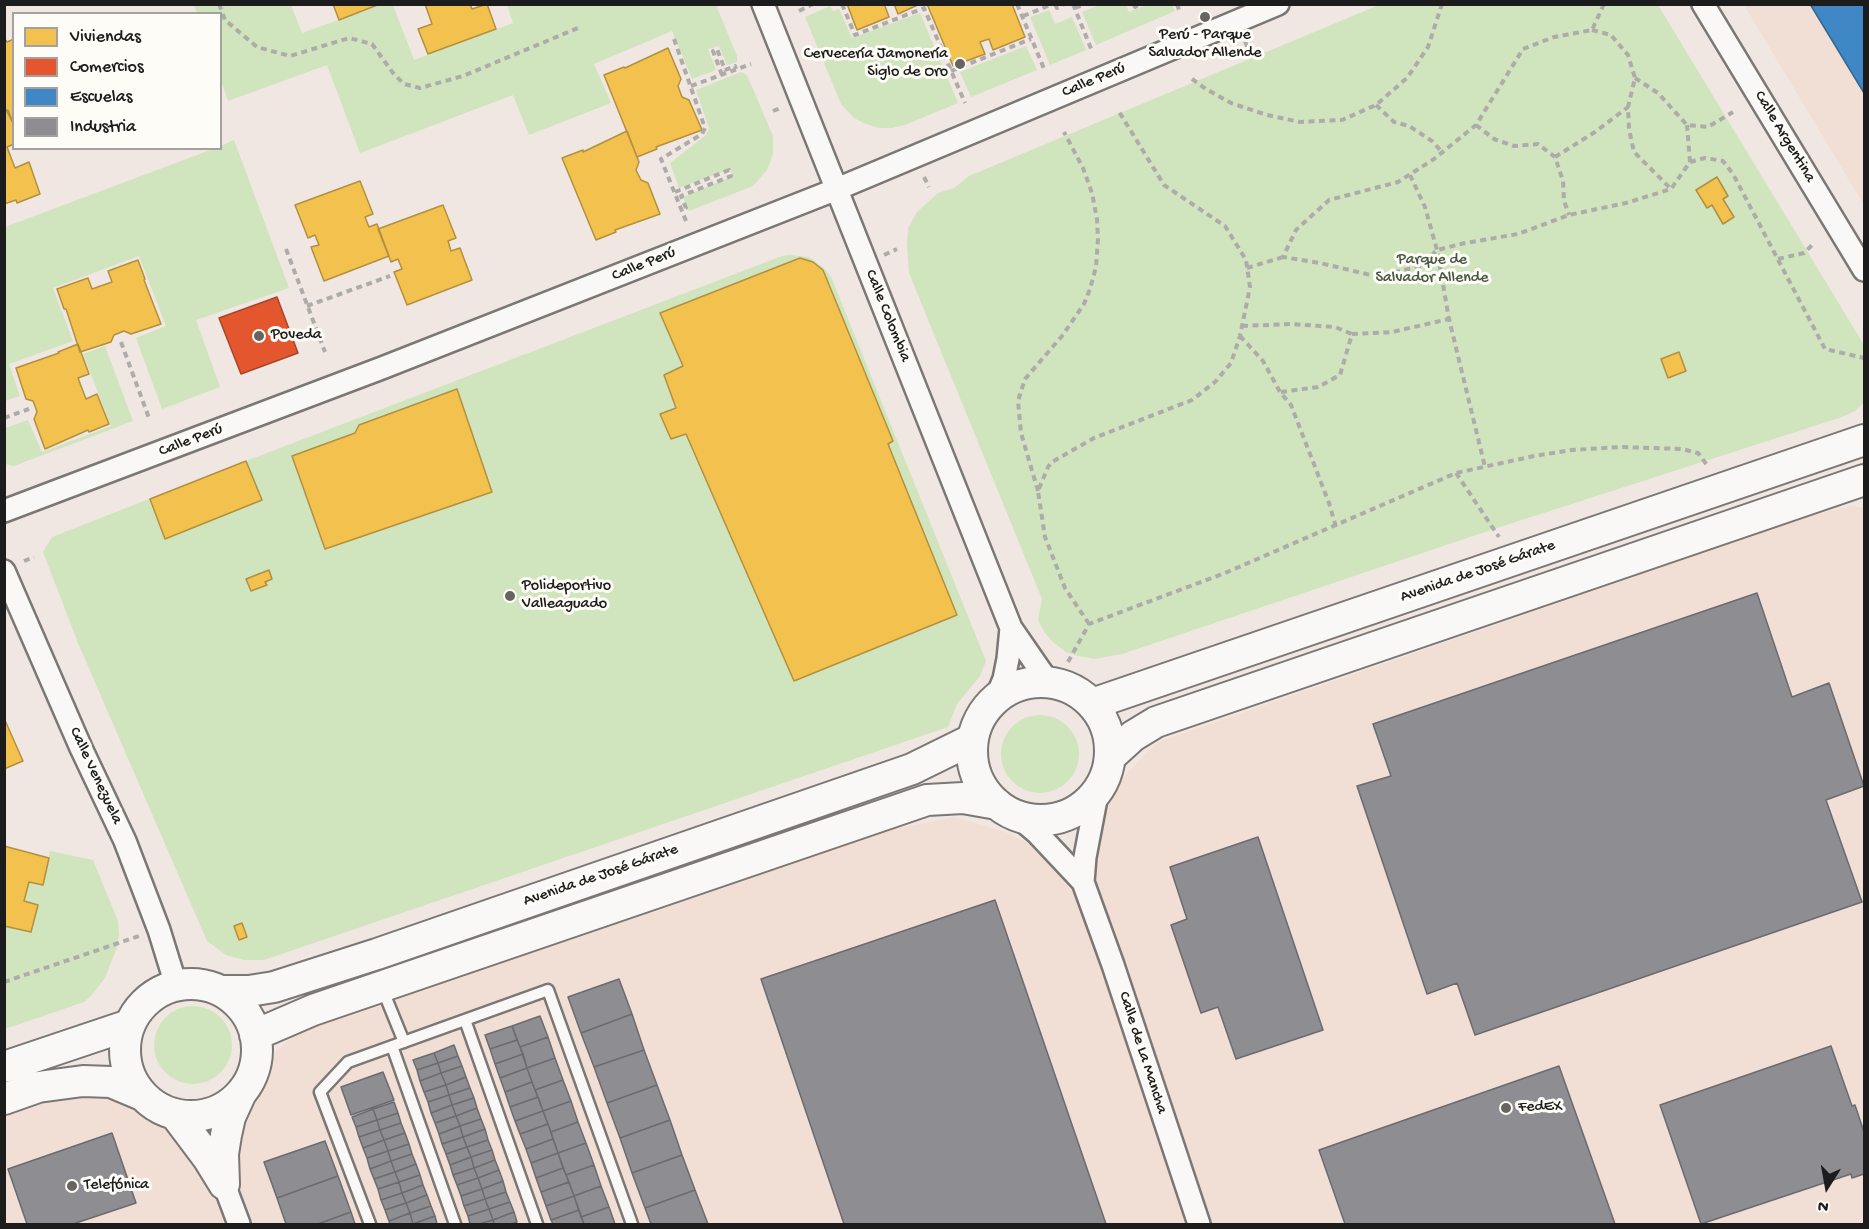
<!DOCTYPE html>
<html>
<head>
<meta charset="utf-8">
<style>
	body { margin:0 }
	#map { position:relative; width:1869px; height:1229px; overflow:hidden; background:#f0e7e2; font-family:"Gochi Hand",sans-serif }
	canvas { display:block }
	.frame { position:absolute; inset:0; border:6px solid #1c1c1c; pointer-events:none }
	.legend { position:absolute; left:12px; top:12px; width:210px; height:138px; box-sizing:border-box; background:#fdfcf7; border:2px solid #a3a29f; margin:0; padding:8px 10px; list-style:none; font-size:18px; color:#1c1c1c }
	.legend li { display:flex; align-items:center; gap:12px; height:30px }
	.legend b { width:30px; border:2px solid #a3a29f }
	.north { position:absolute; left:1797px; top:1157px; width:60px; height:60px; -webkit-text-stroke:4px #fdfcf7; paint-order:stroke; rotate:191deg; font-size:16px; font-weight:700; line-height:24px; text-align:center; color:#1c1c1c }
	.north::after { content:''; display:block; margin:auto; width:21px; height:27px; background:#1c1c1c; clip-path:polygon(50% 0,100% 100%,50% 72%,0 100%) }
</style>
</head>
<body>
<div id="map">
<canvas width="1869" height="1229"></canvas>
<div class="frame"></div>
<ul class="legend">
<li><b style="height:16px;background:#f2c14e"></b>Viviendas</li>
<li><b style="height:16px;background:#e4572e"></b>Comercios</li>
<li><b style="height:16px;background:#3f88c5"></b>Escuelas</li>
<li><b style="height:16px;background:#8d8d92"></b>Industria</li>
</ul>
<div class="north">N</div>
</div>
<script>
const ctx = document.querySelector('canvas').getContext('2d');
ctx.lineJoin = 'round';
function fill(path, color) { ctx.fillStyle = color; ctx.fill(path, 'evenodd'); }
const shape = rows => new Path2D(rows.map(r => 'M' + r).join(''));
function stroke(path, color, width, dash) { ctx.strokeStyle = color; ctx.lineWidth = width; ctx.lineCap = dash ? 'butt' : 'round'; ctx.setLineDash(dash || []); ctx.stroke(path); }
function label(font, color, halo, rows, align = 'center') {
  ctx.font = font + ' "Gochi Hand",sans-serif'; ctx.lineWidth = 6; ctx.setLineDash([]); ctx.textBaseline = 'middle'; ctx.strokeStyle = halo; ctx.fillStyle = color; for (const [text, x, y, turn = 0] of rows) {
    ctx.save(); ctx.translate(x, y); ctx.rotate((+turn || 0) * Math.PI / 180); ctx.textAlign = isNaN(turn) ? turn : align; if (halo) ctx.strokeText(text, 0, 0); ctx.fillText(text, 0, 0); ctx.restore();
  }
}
fill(shape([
	[1744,5,1864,5,1864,205],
	[1851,506,1864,508,1864,1224,5,1224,4,1113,72,1092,134,1100,164,1120,195,1154,242,1113,257,1082,276,1051,304,1027,894,829,954,817,1003,831,1034,846,1053,863,1094,851,1102,818,1116,785,1158,742,1807,517]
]), '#f1ded4');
fill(shape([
	[1102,4,1126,5,1129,12,1147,5,1172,5,1175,11,1096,45,1082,12],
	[194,5,291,5,302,33,380,5,393,5,414,60,513,23,507,5,716,5,737,56,737,62,727,65,719,46,708,49,716,70,692,79,672,31,594,64,611,103,529,135,513,95,360,153,327,65,228,101,221,81,220,14,197,13],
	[1379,5,1658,5,1864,345,1864,402,1855,411,1842,417,1500,527,1122,654,1094,659,1074,655,1066,652,1053,642,1045,633,1038,620,1042,599,909,273,907,245,908,228,917,212,938,193,954,188,969,176],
	[830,6,833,11,839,9,852,38,920,13,958,103,905,125,892,128,879,128,866,124,854,118,841,104,805,17],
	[1049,10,1055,24,1072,17,1086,50,1050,65,1030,17],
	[1026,46,1037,70,971,97,960,72],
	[741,72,747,75,773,136,773,154,767,170,753,186,689,211,683,197,733,176,730,169,679,188,670,163,706,135,709,128,696,90],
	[234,140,289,288,196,320,220,387,162,409,136,338,166,326,139,256,53,288,73,341,9,364,20,396,5,401,5,227,213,149,220,148,221,146],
	[789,255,808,257,815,261,826,270,832,279,986,661,980,676,957,704,948,727,264,960,244,960,226,955,207,941,78,643,43,552,52,537,246,461,782,256],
	[105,346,133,421,14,466,5,464,5,428,28,420,42,452,111,426,83,354],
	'1001 754a39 39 0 1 1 78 0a39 39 0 1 1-78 0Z',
	[50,851,93,860,118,921,119,935,117,947,105,978,91,996,84,1002,5,1029,4,926,31,932,38,905,24,901,29,882,43,885],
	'154 1045a39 39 0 1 1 78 0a39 39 0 1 1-78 0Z'
]), '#d0e4be');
const homes = shape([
	[333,4,380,4,339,20,333,4],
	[425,4,470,4,472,9,487,4,496,29,428,54,418,29,432,24,425,4],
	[847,4,887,4,885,6,889,17,857,30,847,4],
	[894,4,920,4,898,14,894,4],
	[927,4,1012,4,1025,37,993,50,989,39,980,42,985,54,953,66,927,4],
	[4,38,7,42,14,39,14,125,4,106,4,38],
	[668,48,681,79,678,86,682,97,689,100,702,130,656,147,657,149,637,157,604,75,624,67,625,68,668,48],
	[8,110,14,125,14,144,7,147,15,168,29,162,40,194,17,203,16,200,4,204,4,112,8,110],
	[627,131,639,162,636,170,641,180,648,183,660,214,615,230,616,232,596,240,562,158,583,150,583,152,627,131],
	[1717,177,1728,196,1723,199,1734,217,1723,224,1712,205,1707,208,1696,190,1717,177],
	[360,181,373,214,365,217,369,227,377,224,389,256,324,281,311,247,319,245,315,235,308,238,295,205,360,181],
	[443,205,456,238,448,241,451,251,460,248,472,280,407,305,394,272,402,269,398,259,391,262,378,229,443,205],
	[800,258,813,262,823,270,893,441,888,444,957,615,794,681,686,434,671,439,660,414,676,408,664,375,683,366,660,313,800,258],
	[138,260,145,279,144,280,161,324,131,334,124,331,114,335,111,342,80,352,66,309,64,309,57,289,88,278,92,289,112,282,108,271,138,260],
	[78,344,89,374,78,378,86,399,97,394,109,424,89,432,88,430,45,449,34,419,37,412,35,406,33,401,26,399,16,368,59,353,58,352,78,344],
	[1679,352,1686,371,1668,378,1661,359,1679,352],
	[457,389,492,492,325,549,292,456,355,433,359,425,457,389],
	[246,461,262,500,165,539,150,499,246,461],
	[269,570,272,579,265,582,267,585,251,591,246,579,269,570],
	[4,718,23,761,4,769,4,718],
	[4,846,49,858,43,885,29,882,24,901,38,905,31,932,4,926,4,846],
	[242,923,247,937,239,940,234,926,242,923]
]);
fill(homes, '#f2c14e');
stroke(homes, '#b2903f', 1.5);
const shops = shape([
	[277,297,298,353,241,374,219,318,277,297]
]);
fill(shops, '#e4572e');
stroke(shops, '#a84529', 1.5);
const schools = shape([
	[1810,4,1864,4,1864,93,1810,4]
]);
fill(schools, '#3f88c5');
stroke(schools, '#346892', 1.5);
const industry = shape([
	[1757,593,1792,697,1829,683,1864,786,1826,800,1862,902,1475,1035,1457,983,1427,994,1357,786,1391,776,1373,724,1757,593],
	[1258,837,1323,1030,1236,1059,1218,1007,1201,1013,1171,925,1187,919,1170,867,1258,837],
	[995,900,1106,1224,844,1224,761,979,995,900],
	[619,979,632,1014,581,1033,568,997,619,979],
	[632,1014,644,1050,594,1067,581,1033,632,1014],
	[540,1016,548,1037,520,1047,512,1026,540,1016],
	[512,1026,517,1040,490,1049,485,1035,512,1026],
	[548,1037,555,1058,527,1068,520,1047,548,1037],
	[517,1040,523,1054,495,1064,490,1049,517,1040],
	[454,1045,458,1056,438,1063,434,1053,454,1045],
	[1831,1046,1852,1106,1855,1105,1864,1132,1864,1174,1852,1178,1851,1174,1701,1224,1660,1105,1831,1046],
	[644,1050,657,1085,607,1103,594,1067,644,1050],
	[434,1053,438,1063,417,1070,413,1060,434,1053],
	[523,1054,527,1068,500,1078,495,1064,523,1054],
	[458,1056,462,1066,441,1073,438,1063,458,1056],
	[555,1058,563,1080,535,1090,527,1068,555,1058],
	[438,1063,441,1073,420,1081,417,1070,438,1063],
	[462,1066,466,1077,446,1085,441,1073,462,1066],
	[1559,1066,1615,1224,1345,1224,1319,1150,1559,1066],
	[527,1068,532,1082,505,1092,500,1078,527,1068],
	[383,1072,394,1100,351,1115,341,1087,383,1072],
	[441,1073,446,1085,424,1092,420,1081,441,1073],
	[466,1077,470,1088,449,1095,446,1085,466,1077],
	[563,1080,571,1101,543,1111,535,1090,563,1080],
	[532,1082,538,1097,510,1107,505,1092,532,1082],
	[446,1085,449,1095,428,1102,424,1092,446,1085],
	[657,1085,670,1120,620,1138,607,1103,657,1085],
	[470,1088,474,1098,452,1105,449,1095,470,1088],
	[449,1095,452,1105,431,1113,428,1102,449,1095],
	[538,1097,543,1111,515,1121,510,1107,538,1097],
	[474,1098,477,1108,456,1116,452,1105,474,1098],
	[571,1101,578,1122,551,1132,543,1111,571,1101],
	[394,1102,398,1113,377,1120,373,1109,394,1102],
	[452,1105,456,1116,435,1123,431,1113,452,1105],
	[477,1108,481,1119,460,1126,456,1116,477,1108],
	[373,1109,377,1120,356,1127,352,1117,373,1109],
	[543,1111,548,1124,520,1134,515,1121,543,1111],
	[398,1113,401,1123,380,1130,377,1120,398,1113],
	[456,1116,460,1126,439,1134,435,1123,456,1116],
	[481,1119,485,1129,463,1137,460,1126,481,1119],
	[377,1120,380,1130,359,1137,356,1127,377,1120],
	[670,1120,682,1155,632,1173,620,1138,670,1120],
	[578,1122,586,1143,558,1153,551,1132,578,1122],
	[401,1123,405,1133,384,1140,380,1130,401,1123],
	[548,1124,553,1139,526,1149,520,1134,548,1124],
	[460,1126,463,1137,442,1144,439,1134,460,1126],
	[485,1129,488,1140,467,1147,463,1137,485,1129],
	[380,1130,384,1140,363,1148,359,1137,380,1130],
	[112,1133,136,1203,73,1224,27,1224,8,1169,112,1133],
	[405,1133,409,1144,388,1151,384,1140,405,1133],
	[463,1137,467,1147,446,1154,442,1144,463,1137],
	[553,1139,558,1153,531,1163,526,1149,553,1139],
	[384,1140,388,1151,367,1158,363,1148,384,1140],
	[488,1140,492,1150,471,1157,467,1147,488,1140],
	[325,1141,338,1176,277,1198,264,1162,325,1141],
	[586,1143,594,1165,566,1175,558,1153,586,1143],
	[409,1144,412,1154,391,1161,388,1151,409,1144],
	[467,1147,471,1157,450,1165,446,1154,467,1147],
	[492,1150,495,1160,474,1168,471,1157,492,1150],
	[388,1151,391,1161,370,1169,367,1158,388,1151],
	[558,1153,563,1168,536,1178,531,1163,558,1153],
	[412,1154,416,1164,395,1172,391,1161,412,1154],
	[682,1155,695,1190,645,1208,632,1173,682,1155],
	[471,1157,474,1168,453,1175,450,1165,471,1157],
	[495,1160,499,1170,478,1178,474,1168,495,1160],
	[391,1161,395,1172,374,1179,370,1169,391,1161],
	[416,1164,420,1175,399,1182,395,1172,416,1164],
	[594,1165,601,1186,574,1196,566,1175,594,1165],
	[474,1168,478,1178,457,1185,453,1175,474,1168],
	[563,1168,569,1182,541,1192,536,1178,563,1168],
	[499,1170,503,1181,482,1189,478,1178,499,1170],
	[395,1172,399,1182,378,1189,374,1179,395,1172],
	[420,1175,423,1185,402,1193,399,1182,420,1175],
	[338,1176,351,1212,318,1224,286,1224,277,1198,338,1176],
	[478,1178,482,1189,461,1196,457,1185,478,1178],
	[503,1181,506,1192,485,1199,482,1189,503,1181],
	[399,1182,402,1193,381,1200,378,1189,399,1182],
	[569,1182,574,1196,546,1206,541,1192,569,1182],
	[423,1185,427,1195,406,1203,402,1193,423,1185],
	[601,1186,609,1207,581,1217,574,1196,601,1186],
	[482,1189,485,1199,464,1206,461,1196,482,1189],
	[695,1190,708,1224,651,1224,645,1208,695,1190],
	[506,1192,510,1202,489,1209,485,1199,506,1192],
	[402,1193,406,1203,385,1210,381,1200,402,1193],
	[427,1195,431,1206,410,1213,406,1203,427,1195],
	[574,1196,579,1210,551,1220,546,1206,574,1196],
	[485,1199,489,1209,468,1216,464,1206,485,1199],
	[510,1202,514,1212,493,1220,489,1209,510,1202],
	[406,1203,410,1213,389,1221,385,1210,406,1203],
	[431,1206,435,1216,413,1224,410,1213,431,1206],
	[609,1207,615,1224,584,1224,581,1217,609,1207],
	[489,1209,493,1220,479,1224,470,1224,468,1216,489,1209],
	[579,1210,584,1224,553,1224,551,1220,579,1210],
	[351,1212,355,1224,318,1224,351,1212],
	[514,1212,517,1222,511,1224,494,1224,493,1220,514,1212],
	[410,1213,413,1224,390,1224,389,1221,410,1213],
	[435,1216,437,1224,413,1224,435,1216],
	[493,1220,494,1224,479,1224,493,1220]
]);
fill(industry, '#8d8d92');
stroke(industry, '#6b6b6f', 1.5);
const lane = shape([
	[382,988,404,1042],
	[465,1020,537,1224],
	[392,1046,455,1224],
	[370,1224,320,1092,348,1062,548,990,632,1224]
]);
const street = shape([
	[763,4,1011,628,1049,683],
	[1703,4,1864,270],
	[4,511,382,368,837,189,1278,4],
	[4,571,81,748,125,841,159,930,176,985],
	[995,701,1004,679,1008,659,1011,628],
	[1017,816,1037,833,1083,882,1113,965,1199,1224],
	[1083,882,1085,857,1097,794],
	[224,1184,239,1224]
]);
const secondary = shape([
	'972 751a69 69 0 1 1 138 0a69 69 0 1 1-138 0Z',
	[1092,704,1864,440],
	[1111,756,1133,736,1156,722,1864,480],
	'125 1050a66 66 0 1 1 132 0a66 66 0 1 1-132 0Z',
	[222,991,249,991,274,987,377,954,912,769,973,739],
	[255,1035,313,1010,927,800,963,798,997,804],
	[4,1067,129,1025],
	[4,1099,38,1087,83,1081,111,1082,142,1095],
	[175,1114,208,1158,224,1184],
	[224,1184,223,1154,226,1135,230,1117,241,1093]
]);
stroke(lane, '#7b7775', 15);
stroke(street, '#7b7775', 26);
stroke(secondary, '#7b7775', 34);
stroke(shape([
	[219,4,225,20,257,47,290,56,349,38,372,44,393,73,404,84,420,88,463,76,578,28],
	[842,4,855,35,924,8,965,103],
	[1017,4,1045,71],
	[1055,4,1057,8,1064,4],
	[1073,4,1092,51],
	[1134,4,1135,7,1141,4],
	[1177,4,1180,13],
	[1604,4,1592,30,1554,37,1523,49,1476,125,1434,159,1398,182,1329,200,1296,230,1283,257,1320,263,1375,276,1419,267,1437,250,1465,243,1518,234,1569,215,1626,203,1671,189,1690,162,1687,125],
	[1075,8,1085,4],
	[799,11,813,4],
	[1023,16,1053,4],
	[1592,30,1611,35,1628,55,1635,78,1628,107,1629,129,1634,152,1671,189],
	[674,39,705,128,702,134,661,159,686,221],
	[1245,41,1250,54],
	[951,71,1031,39],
	[722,75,713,51,717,49,725,70,735,66,736,69],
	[1635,78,1658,93,1687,125,1708,127,1733,112],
	[1192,79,1206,89,1231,103,1267,115,1300,122,1342,120,1376,105,1407,78,1428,47,1442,4],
	[691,86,751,64],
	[1376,105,1394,122,1409,126,1432,141,1442,152],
	[773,111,781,108],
	[1476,125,1494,139,1514,146,1538,144,1555,157,1563,181,1564,201,1569,215],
	[1555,157,1595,132,1628,107],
	[1690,162,1705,158,1723,161,1733,174,1825,349,1864,358],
	[1410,175,1425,207,1437,250,1449,319,1485,467],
	[924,177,929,187],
	[675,192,729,170,731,176,681,196,686,208,682,211],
	[286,249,325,352],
	[884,255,897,249],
	[1778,259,1804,253,1813,244],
	[1247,268,1283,257],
	[307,306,390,276],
	[1242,326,1291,324,1335,327,1352,334],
	[1240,336,1263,361,1280,392,1291,405,1329,503,1336,527],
	[121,342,149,418],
	[1281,392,1318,387,1340,375,1352,334,1392,332,1449,319],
	[4,418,29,409],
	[1456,473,1499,537],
	[1038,491,1021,433,1018,401,1025,379,1062,336,1084,304,1090,289,1096,267,1098,239,1097,219,1092,193,1083,168,1064,132],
	[24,561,34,557],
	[1089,624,1065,588,1045,537,1038,491,1048,467,1052,462,1094,438,1192,400,1215,382,1231,363,1240,336,1250,287,1246,260,1225,226,1164,185,1118,110],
	[1068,662,1089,624,1225,573,1456,473,1534,456,1572,450,1621,447,1682,449,1698,453,1707,465],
	[4,982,139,936]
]), '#aeacaa', 4, [6, 4.5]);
stroke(lane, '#f9f8f6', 10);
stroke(street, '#f9f8f6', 21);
stroke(secondary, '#f9f8f6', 30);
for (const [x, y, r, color] of [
	[1205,17,6,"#666361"],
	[960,64,6,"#666361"],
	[259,336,6,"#666361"],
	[510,596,6,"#666361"],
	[1506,1108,6,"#666361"],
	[72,1186,6,"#666361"]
]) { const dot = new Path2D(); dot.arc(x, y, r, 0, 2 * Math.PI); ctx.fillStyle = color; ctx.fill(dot); stroke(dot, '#fdfcf7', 2); }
label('16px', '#1c1c1c', '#fdfcf7', [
	["Perú - Parque",1205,36,"center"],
	["Salvador Allende",1205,54,"center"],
	["Cervecería Jamonería",948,55,"right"],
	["Siglo de Oro",948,73,"right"],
	["Poveda",271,336],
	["Polideportivo",522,587],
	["Valleaguado",522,605],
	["FedEX",1518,1108],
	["Telefónica",84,1186]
], 'left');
label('16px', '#1c1c1c', '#fdfcf7', [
	["Calle Perú",1094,81,-23],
	["Calle Argentina",1784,137,59],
	["Calle Perú",644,265,-22],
	["Calle Colombia",887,316,68],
	["Calle Perú",191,441,-21],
	["Avenida de José Gárate",1478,572,-19],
	["Calle Venezuela",95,776,65],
	["Avenida de José Gárate",601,876,-19],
	["Calle de La Mancha",1142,1053,72]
]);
label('16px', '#4a5744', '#fdfcf7', [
	["Parque de",1432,261],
	["Salvador Allende",1432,279]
]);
</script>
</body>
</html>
